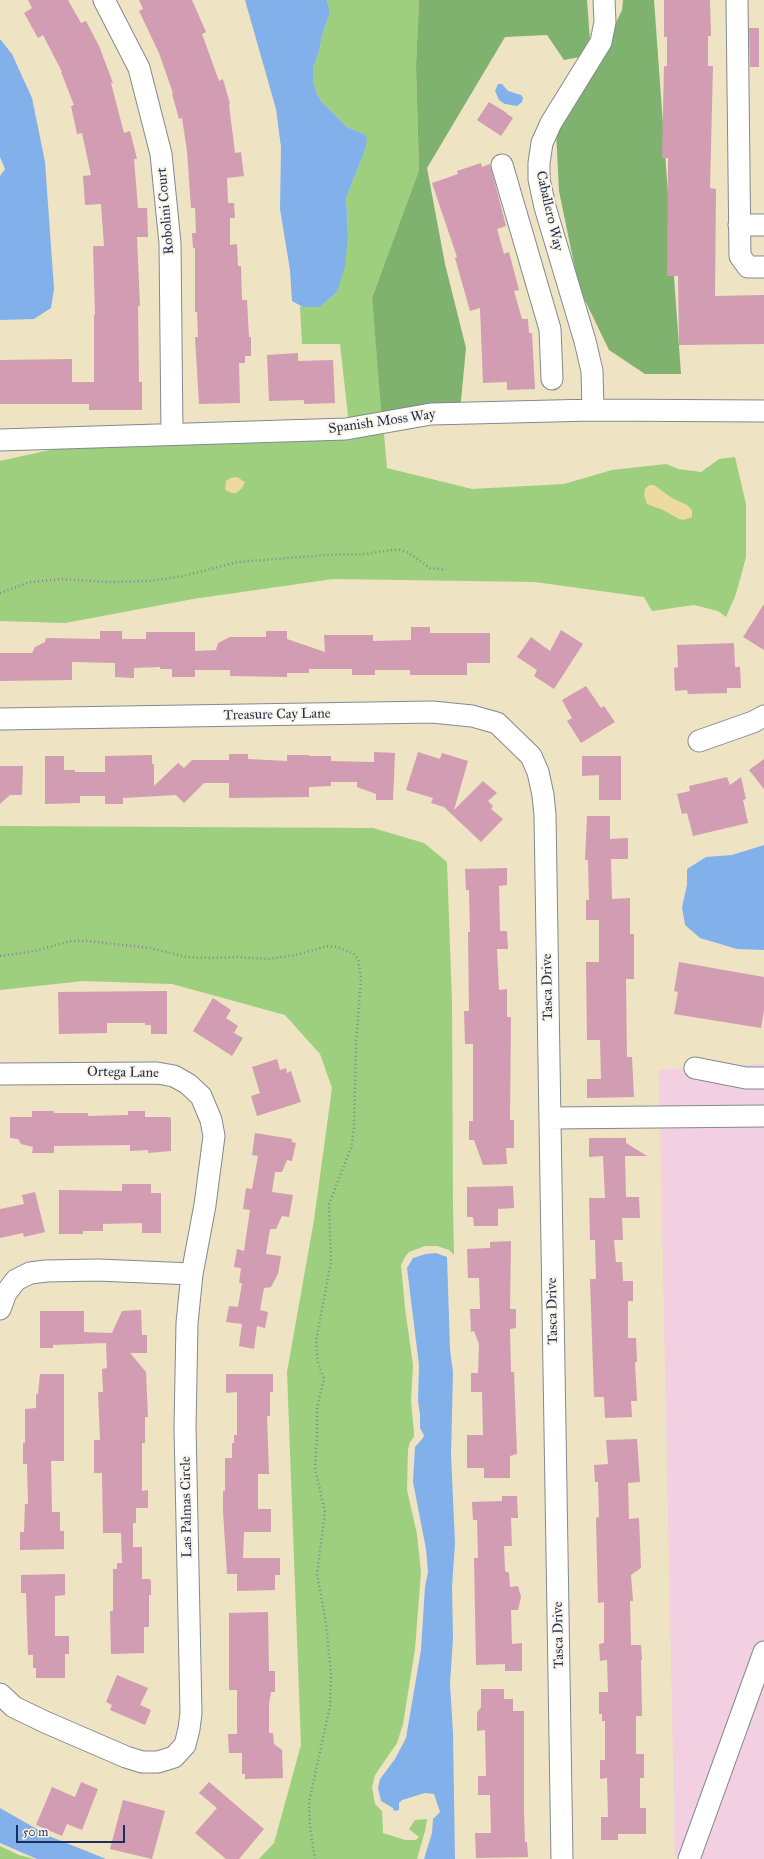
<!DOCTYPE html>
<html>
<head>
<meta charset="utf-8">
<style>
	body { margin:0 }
	#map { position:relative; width:764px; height:1859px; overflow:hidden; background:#eee3c2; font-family:"IM FELL Great Primer",serif }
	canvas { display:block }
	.scale { position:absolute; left:16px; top:1825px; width:109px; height:18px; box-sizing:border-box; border:2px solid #1b2f5e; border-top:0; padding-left:5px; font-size:12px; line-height:14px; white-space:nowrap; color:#1b2f5e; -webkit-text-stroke:3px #fcf5e5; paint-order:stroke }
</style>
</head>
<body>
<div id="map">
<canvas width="764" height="1859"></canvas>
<div class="scale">50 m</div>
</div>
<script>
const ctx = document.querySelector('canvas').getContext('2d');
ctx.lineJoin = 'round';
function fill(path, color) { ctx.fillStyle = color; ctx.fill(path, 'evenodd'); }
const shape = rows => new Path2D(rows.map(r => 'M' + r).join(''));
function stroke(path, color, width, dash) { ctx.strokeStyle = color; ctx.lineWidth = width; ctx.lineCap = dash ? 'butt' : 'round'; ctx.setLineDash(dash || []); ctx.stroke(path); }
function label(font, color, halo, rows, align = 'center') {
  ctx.font = font + ' "IM FELL Great Primer",serif'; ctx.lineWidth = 4; ctx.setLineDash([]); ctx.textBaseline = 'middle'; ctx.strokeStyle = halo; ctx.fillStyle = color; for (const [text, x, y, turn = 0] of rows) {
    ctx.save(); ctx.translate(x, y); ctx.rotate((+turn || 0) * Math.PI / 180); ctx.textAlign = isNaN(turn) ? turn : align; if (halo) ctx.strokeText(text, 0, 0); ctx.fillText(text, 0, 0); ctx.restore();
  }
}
fill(shape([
	[764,1064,764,1859,684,1859,675,1856,659,1070]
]), '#f2cfe1');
fill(shape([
	[327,0,419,0,416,66,419,170,372,298,387,468,472,489,564,484,612,470,666,464,678,469,701,472,719,459,735,457,746,504,746,557,736,594,726,617,718,611,694,605,652,611,644,597,535,582,333,579,193,599,65,623,0,621,0,461,77,444,350,434,340,344,302,344,300,306,303,307,320,307,337,292,348,234,346,198,365,150,364,134,347,127,322,102,316,92,313,81,313,69,320,48,322,35,330,13],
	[0,826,373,828,424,843,447,862,452,1002,453,1207,454,1255,449,1250,437,1246,425,1246,409,1252,405,1257,401,1265,405,1308,413,1365,411,1401,414,1432,414,1437,410,1442,408,1449,407,1490,417,1534,421,1572,415,1649,403,1724,397,1743,375,1775,372,1787,375,1804,382,1811,383,1833,405,1840,416,1840,419,1837,409,1829,415,1820,427,1819,425,1831,417,1859,259,1859,274,1843,301,1745,287,1372,314,1220,332,1088,320,1054,285,1015,172,984,83,981,0,990],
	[0,1846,19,1855,35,1859,0,1859]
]), '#9dcf7f');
fill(shape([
	[419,0,587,0,591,55,564,60,547,35,505,37,427,168,445,264,466,348,460,411,382,420,372,298,419,170,416,66],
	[623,0,654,0,681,374,645,374,609,350,579,288,559,191,556,131,596,65,622,10]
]), '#7eb26e');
fill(shape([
	[237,477,245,482,242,488,236,493,232,493,225,490,226,481,230,478],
	[649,485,654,485,672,498,687,505,692,510,692,517,684,520,679,519,663,510,647,504,644,495,645,489]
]), '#eeda9e');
fill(shape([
	[245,0,327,0,330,13,322,35,320,48,313,69,313,81,316,92,322,102,347,127,364,134,367,138,365,150,346,198,348,234,345,266,337,292,320,307,303,307,292,301,290,270,280,209,281,147,276,109],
	[0,39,12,54,32,98,45,162,54,289,51,308,34,319,0,320,0,176,5,169,0,157],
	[498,84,502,84,508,91,521,95,523,98,522,102,517,106,505,104,499,100,495,91],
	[764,845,764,950,737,949,700,938,685,925,682,907,687,885,687,869,706,857,732,855],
	[436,1253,447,1257,450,1350,453,1372,451,1455,455,1543,452,1587,453,1638,450,1684,453,1733,455,1859,424,1859,432,1833,433,1819,440,1812,434,1794,425,1793,402,1800,399,1803,399,1810,394,1811,393,1808,381,1801,378,1788,380,1779,395,1759,406,1738,421,1650,425,1587,428,1572,426,1549,413,1482,415,1447,423,1438,424,1435,420,1428,420,1415,418,1401,419,1365,407,1268,413,1258,426,1254],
	[0,1808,49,1836,106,1859,37,1859,0,1843]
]), '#81b0eb');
fill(shape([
	[28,0,68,0,81,23,86,21,99,46,113,83,111,83,124,133,130,131,137,159,134,159,138,208,147,208,148,237,137,237,140,306,138,306,139,382,142,382,142,410,89,410,89,404,0,404,0,360,72,359,72,382,94,382,94,315,95,315,93,246,104,246,101,204,85,205,83,176,91,175,82,133,77,134,71,106,74,105,61,72,62,72,43,35,38,38,24,13,32,8],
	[139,0,192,0,206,32,202,34,219,81,223,79,230,104,229,105,235,153,241,152,244,176,227,178,228,203,234,203,235,218,230,218,230,245,237,244,238,266,241,266,242,300,247,300,249,337,251,337,251,356,245,356,245,363,239,363,240,403,199,404,195,337,198,337,197,312,195,312,195,248,193,248,192,233,196,233,195,208,191,208,187,151,182,118,179,119,172,94,173,93,159,53,139,11,143,9],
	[664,0,710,0,711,36,708,36,708,66,713,66,710,188,716,189,715,296,764,295,764,344,679,345,678,276,667,276,668,158,662,158,664,66,667,66,667,37,664,37],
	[749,28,759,28,759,67,750,67],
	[489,102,507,113,507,114,513,118,501,136,477,120],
	[481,163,482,167,490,164,506,226,497,229,504,254,509,252,519,290,514,291,522,319,528,319,529,333,532,333,535,389,507,390,507,382,483,383,480,308,470,311,455,258,457,257,432,183,458,174,457,171],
	[298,353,298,361,333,360,335,403,304,404,304,400,269,401,267,355],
	[764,604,764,650,743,637],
	[411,627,430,627,430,633,490,633,490,663,467,663,467,675,410,675,410,670,375,670,375,675,352,675,352,669,309,669,309,673,287,673,287,677,230,676,230,670,195,670,195,677,172,677,172,669,160,669,160,667,134,668,134,678,115,677,115,663,72,662,72,680,0,681,0,653,32,653,35,647,45,642,46,638,100,639,100,631,122,631,122,639,146,639,146,632,195,632,195,651,216,650,218,643,230,637,266,637,266,631,287,631,287,639,325,652,324,635,373,635,373,641,411,640],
	[561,630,583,644,554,689,534,676,537,670,517,657,531,637,550,651],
	[734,643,735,667,740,667,741,688,727,688,727,693,688,694,687,690,675,691,674,668,678,667,677,645],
	[586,686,601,708,604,706,615,722,581,743,567,721,572,718,562,700],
	[374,752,395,753,393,800,376,800,376,794,357,787,357,782,331,782,331,786,309,787,309,797,229,798,229,783,204,783,184,803,176,795,123,798,123,804,105,804,105,796,80,796,80,803,45,804,45,756,64,756,64,770,75,770,75,772,105,772,105,756,152,755,152,764,154,764,154,786,178,763,184,768,192,760,229,760,229,754,248,754,248,759,287,761,287,755,309,755,309,756,331,756,331,761,374,762],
	[418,752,440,759,442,753,468,761,454,810,483,781,497,793,488,801,493,806,491,809,503,819,481,842,444,807,431,803,433,798,406,790],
	[582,756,621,756,621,800,599,800,599,775,582,776],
	[764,759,764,789,749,770],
	[0,766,23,766,22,795,10,795,0,804],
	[727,777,730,785,741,777,746,799,743,800,748,823,693,836,687,813,682,814,677,794,690,791,689,786],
	[587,816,610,816,610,839,628,838,628,859,611,859,612,899,630,898,630,934,634,934,634,979,626,979,627,1057,632,1057,634,1097,587,1098,587,1079,601,1079,600,1040,587,1040,586,962,599,962,599,920,586,920,586,900,589,900,588,860,585,860],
	[507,868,507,885,499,886,500,931,507,931,508,949,497,949,499,990,507,989,507,1017,511,1017,510,1120,514,1120,514,1148,506,1148,507,1164,483,1165,474,1140,469,1140,469,1121,473,1121,473,1044,465,1044,464,1011,469,1011,468,932,470,932,469,890,466,890,465,869],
	[679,962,764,977,764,1010,761,1028,674,1014,678,992,674,991],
	[167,991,167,1034,151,1034,151,1025,145,1025,145,1023,107,1023,107,1033,59,1034,58,992],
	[213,998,231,1010,226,1018,238,1026,234,1033,243,1038,232,1056,193,1031],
	[277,1059,280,1070,286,1068,287,1073,291,1071,301,1102,257,1116,251,1096,260,1093,252,1067],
	[32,1111,54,1111,54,1113,88,1113,88,1116,128,1115,128,1111,145,1111,145,1117,168,1117,171,1118,171,1151,148,1153,148,1150,130,1151,130,1145,54,1146,54,1153,32,1153,33,1147,21,1144,18,1139,10,1138,10,1117,32,1117],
	[255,1133,292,1139,292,1142,296,1143,292,1161,287,1160,282,1172,275,1172,272,1192,293,1195,289,1217,282,1216,276,1229,270,1229,266,1254,281,1256,278,1274,271,1287,264,1288,260,1310,268,1312,265,1328,257,1326,254,1349,239,1346,242,1324,226,1322,229,1306,238,1307,242,1283,239,1283,241,1268,234,1267,237,1249,244,1251,250,1210,243,1209,246,1188,252,1189,258,1156,252,1155],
	[589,1138,626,1138,626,1143,647,1156,625,1156,626,1197,639,1197,640,1218,622,1218,623,1240,614,1240,616,1262,622,1262,623,1281,633,1281,633,1301,628,1301,628,1338,636,1338,637,1362,635,1362,637,1401,631,1401,632,1417,605,1418,604,1397,594,1397,590,1279,596,1279,595,1240,590,1240,589,1198,605,1198,603,1156,589,1157],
	[122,1184,151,1184,151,1193,161,1193,161,1233,142,1233,142,1223,103,1224,103,1231,83,1231,83,1234,59,1234,59,1190,122,1191],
	[513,1186,514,1208,498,1209,498,1226,474,1226,473,1217,467,1217,467,1187],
	[35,1192,45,1232,24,1237,23,1233,0,1238,0,1209,24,1204,22,1195],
	[511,1241,510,1309,516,1309,516,1328,510,1329,511,1372,514,1372,517,1454,510,1456,510,1478,484,1478,484,1468,467,1468,467,1435,483,1435,482,1392,471,1392,471,1373,478,1373,479,1344,474,1331,471,1332,470,1309,480,1309,479,1278,468,1278,467,1249,490,1248,490,1242],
	[141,1310,142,1335,147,1335,147,1353,130,1353,146,1372,148,1417,145,1417,145,1443,142,1443,142,1491,148,1490,148,1508,136,1508,136,1523,133,1523,133,1547,142,1547,142,1579,150,1579,151,1582,151,1595,149,1595,149,1627,144,1627,144,1653,111,1654,110,1611,113,1611,113,1569,117,1569,117,1563,122,1563,121,1533,103,1533,102,1473,94,1473,94,1440,100,1440,98,1392,103,1392,102,1369,107,1368,106,1343,53,1345,53,1348,40,1348,40,1311,84,1311,84,1332,112,1333,122,1311],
	[40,1374,64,1374,64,1461,51,1461,52,1512,60,1512,60,1531,64,1531,64,1549,20,1550,20,1532,24,1532,25,1504,28,1504,27,1464,23,1464,23,1443,25,1443,25,1409,36,1408,36,1394,38,1394],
	[226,1374,273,1374,273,1392,270,1392,270,1416,267,1416,269,1474,258,1474,258,1509,271,1509,271,1532,244,1532,243,1558,280,1558,280,1575,275,1575,275,1590,237,1591,237,1574,227,1574,223,1511,223,1491,225,1491,225,1458,232,1458,232,1443,234,1443,234,1435,237,1435,237,1392,226,1393],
	[637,1439,640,1482,628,1483,629,1519,639,1518,641,1568,631,1575,633,1601,630,1601,631,1645,641,1645,642,1660,641,1660,642,1716,636,1716,636,1754,644,1754,644,1778,640,1778,640,1808,646,1808,646,1834,618,1834,618,1840,601,1840,601,1817,608,1817,607,1778,600,1779,600,1760,605,1760,605,1721,602,1721,602,1714,599,1714,599,1692,608,1692,607,1660,600,1661,599,1644,604,1643,604,1602,598,1603,596,1518,599,1517,598,1482,595,1482,594,1465,608,1464,606,1440],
	[502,1496,517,1496,518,1518,511,1518,512,1546,504,1546,505,1571,509,1573,510,1587,518,1586,521,1597,518,1610,511,1610,512,1644,522,1643,522,1671,505,1671,505,1664,476,1665,474,1558,478,1558,477,1520,473,1520,472,1502,502,1501],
	[65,1574,65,1595,55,1596,55,1636,69,1636,69,1654,65,1654,65,1678,36,1678,36,1668,33,1668,33,1655,28,1655,26,1593,21,1593,21,1575],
	[268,1612,269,1671,275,1671,275,1692,271,1692,269,1704,269,1733,273,1733,274,1744,282,1750,283,1778,245,1779,245,1774,242,1774,242,1753,229,1753,228,1734,237,1734,237,1690,229,1690,229,1613],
	[117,1675,148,1688,140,1705,151,1710,145,1725,110,1710,112,1705,106,1702],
	[481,1689,504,1689,504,1699,513,1699,513,1711,524,1711,524,1813,525,1842,527,1842,528,1857,476,1858,475,1833,491,1833,490,1795,478,1795,478,1776,486,1776,485,1730,477,1731,477,1713,481,1707],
	[81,1782,98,1789,82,1830,67,1824,62,1836,36,1825,52,1787,75,1797],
	[209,1782,264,1829,239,1859,226,1859,195,1833,217,1808,199,1793],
	[123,1800,165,1811,152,1859,110,1849]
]), '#d29cb3');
const minor = shape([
	[104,0,139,68,161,154,170,243,172,434],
	[737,0,740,256,748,267,764,267],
	[502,165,550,329,552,379],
	[739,225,764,225],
	[593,410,592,371,585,341,545,207,539,179,539,163,542,143,551,123,601,42,605,22,604,0],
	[0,440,346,429,431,414,593,410,764,411],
	[0,719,432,712,472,716,497,723,531,756,538,772,543,795,545,815,562,1859],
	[699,741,753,722,764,716],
	[695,1068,746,1078,764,1078],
	[0,1074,157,1073,174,1076,188,1084,201,1096,211,1120,214,1136,205,1205,192,1274],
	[550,1118,764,1116],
	[0,1309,6,1293,16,1280,30,1273,46,1271,98,1270,192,1274,187,1323,185,1427,191,1713,189,1729,185,1745,174,1757,158,1762,142,1762,126,1757,45,1722,14,1707,0,1694],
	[689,1859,764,1652]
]);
stroke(minor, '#848990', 23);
stroke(shape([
	[0,593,30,582,62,579,110,582,151,581,183,576,238,562,327,555,366,554,392,550,400,550,409,553,430,568,446,570],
	[0,956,35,951,70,941,88,941,151,948,187,957,209,958,238,957,268,959,296,955,327,946,337,947,354,954,358,959,361,979,356,1043,354,1128,351,1148,329,1204,331,1262,316,1341,318,1363,324,1379,317,1408,317,1436,315,1469,325,1512,317,1574,326,1623,331,1673,330,1706,309,1802,310,1826,315,1859]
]), '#848990', 2.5, [1, 3]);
stroke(minor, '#fff', 21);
label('14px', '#1b2f5e', '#fcf5e5', [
	["Robolini Court",166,211,-95],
	["Caballero Way",549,211,77],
	["Spanish Moss Way",382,422,-8],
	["Treasure Cay Lane",277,715,-1],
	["Tasca Drive",548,987,-91],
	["Ortega Lane",123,1073,1],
	["Tasca Drive",553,1311,-91],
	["Las Palmas Circle",187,1507,-91],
	["Tasca Drive",559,1635,-91]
]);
</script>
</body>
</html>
